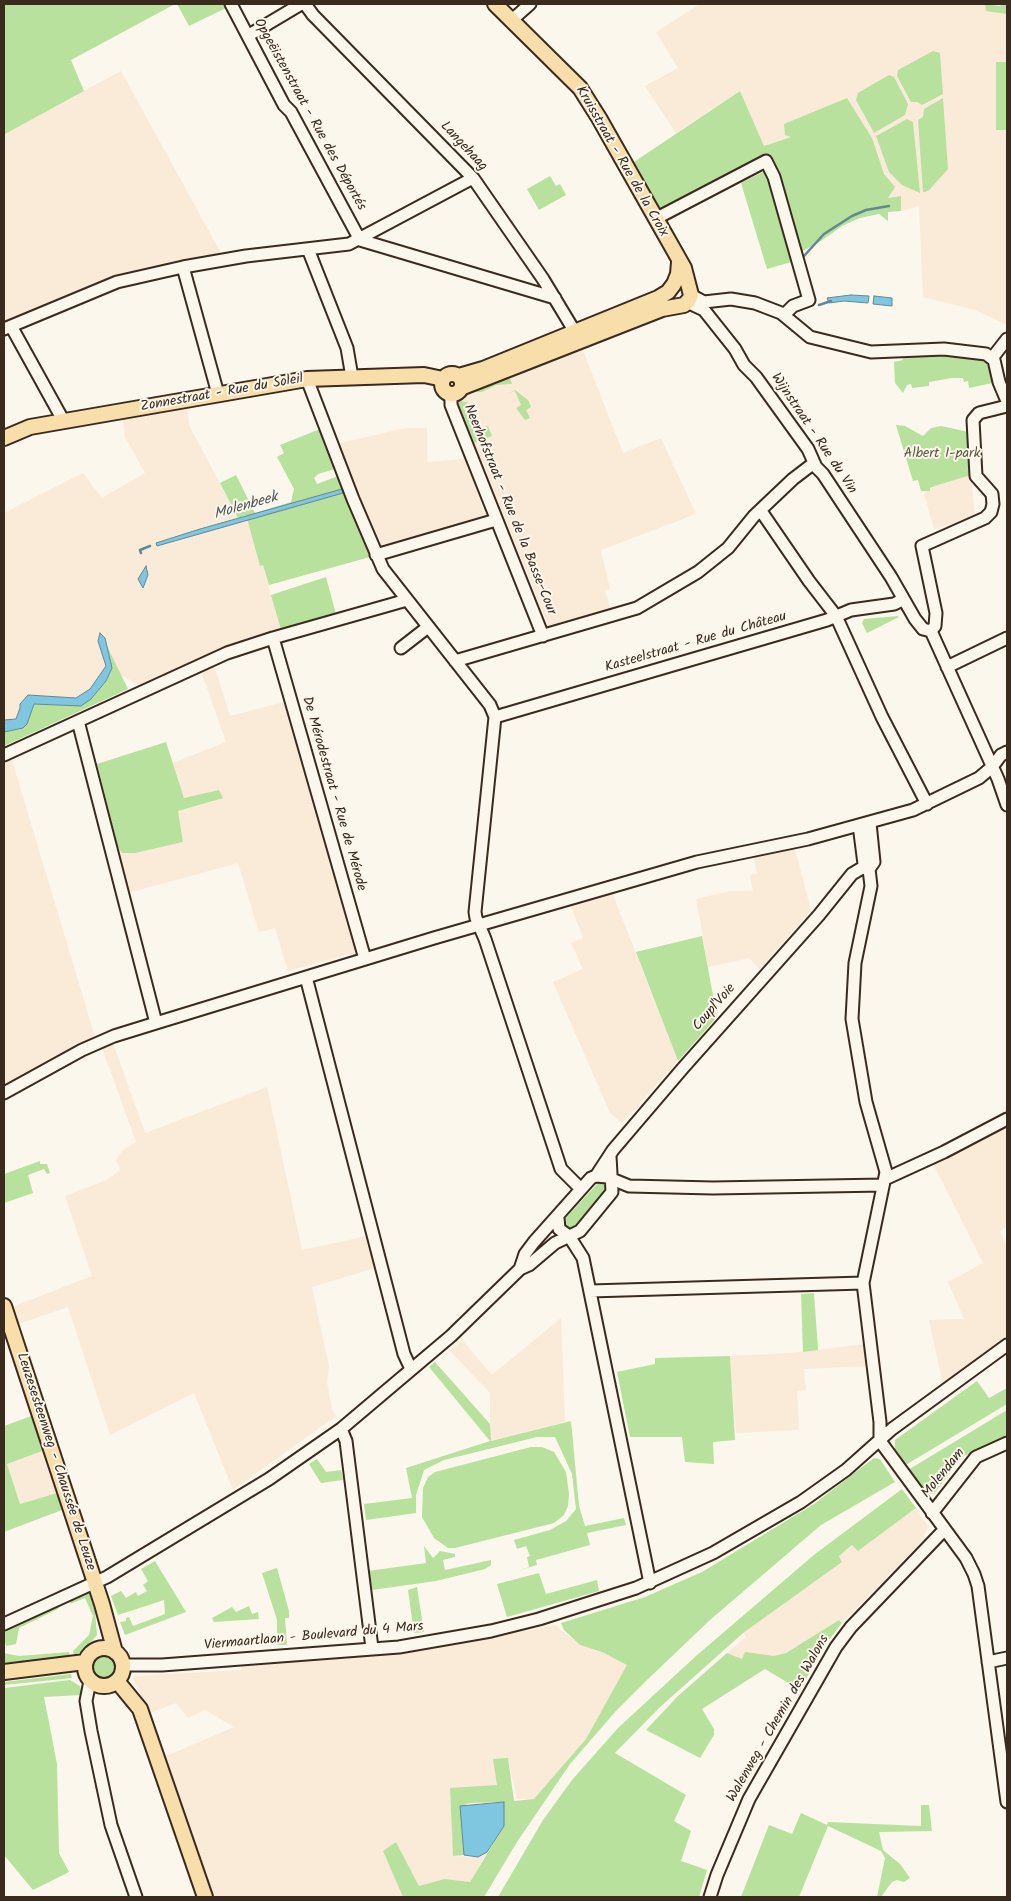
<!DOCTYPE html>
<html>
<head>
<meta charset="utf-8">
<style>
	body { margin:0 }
	#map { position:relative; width:1011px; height:1901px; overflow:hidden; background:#fbf7ec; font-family:Kalam,sans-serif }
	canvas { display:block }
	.frame { position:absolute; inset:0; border:5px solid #3b2a1e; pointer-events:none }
</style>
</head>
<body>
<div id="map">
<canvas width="1011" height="1901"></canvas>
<div class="frame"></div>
</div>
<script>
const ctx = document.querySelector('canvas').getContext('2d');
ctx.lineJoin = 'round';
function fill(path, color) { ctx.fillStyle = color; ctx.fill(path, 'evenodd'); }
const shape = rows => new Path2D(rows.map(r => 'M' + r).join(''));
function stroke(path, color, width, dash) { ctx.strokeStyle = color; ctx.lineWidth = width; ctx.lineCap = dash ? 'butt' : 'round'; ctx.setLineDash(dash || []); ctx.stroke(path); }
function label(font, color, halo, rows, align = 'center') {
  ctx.font = font + ' Kalam,sans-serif'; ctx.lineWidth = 4; ctx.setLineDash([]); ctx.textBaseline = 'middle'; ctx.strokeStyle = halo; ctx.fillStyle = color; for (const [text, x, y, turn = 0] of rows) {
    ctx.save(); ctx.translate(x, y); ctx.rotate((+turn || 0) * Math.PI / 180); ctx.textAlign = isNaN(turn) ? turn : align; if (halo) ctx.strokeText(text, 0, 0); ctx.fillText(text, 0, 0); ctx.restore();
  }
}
fill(shape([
	[700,4,1007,4,1007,325,975,310,923,297,919,206,901,211,900,196,865,202,795,137,782,139,764,147,740,91,676,133,645,86,678,68,656,32],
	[121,71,222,255,128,273,4,324,4,131,6,133],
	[582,348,623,453,661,438,696,514,601,550,610,589,605,591,612,612,551,628,548,625,457,401,470,392],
	[187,408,189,425,238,518,246,515,260,566,263,565,281,630,234,643,139,685,106,667,98,680,82,696,76,698,28,695,16,719,4,722,4,513,83,473,102,498,145,473,125,437,123,419],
	[406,428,427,428,427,462,466,459,486,519,380,550,336,444],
	[971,475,975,518,934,529,924,493,938,485],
	[214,665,230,716,288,701,360,951,288,971,275,928,259,932,238,863,128,893,118,847,122,853,183,842,178,811,219,791,184,798,173,763,226,742,201,671],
	[11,757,95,1037,4,1086,4,760],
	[794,846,811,910,760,969,749,958,708,967,696,899,730,891,753,891,750,875,757,874,753,855],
	[612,892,678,1061,622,1123,610,1113,553,982,583,969,571,943,583,938,570,904],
	[113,1043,145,1133,267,1087,302,1250,367,1236,375,1268,312,1287,329,1366,327,1382,332,1410,336,1416,233,1490,194,1393,110,1435,68,1307,18,1324,12,1307,92,1276,65,1196,107,1180,120,1170,116,1160,122,1151,136,1142,102,1048],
	[1007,1121,1007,1227,1000,1231,1007,1246,1007,1340,943,1385,929,1320,964,1319,948,1282,983,1263,931,1160],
	[561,1318,565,1422,490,1441,490,1393,450,1351,462,1340,492,1375],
	[866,1344,868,1366,804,1369,806,1390,797,1391,799,1430,736,1433,730,1356,790,1353],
	[45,1450,57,1493,20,1504,7,1464],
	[916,1508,928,1526,922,1541,842,1623,839,1620,786,1653,774,1656,742,1659,727,1653,746,1637,743,1632,842,1562,839,1556,853,1545,858,1551],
	[555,1625,580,1645,602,1652,628,1665,586,1739,551,1784,534,1799,517,1799,508,1758,497,1785,450,1789,453,1856,478,1857,487,1852,470,1882,445,1879,428,1897,425,1897,396,1842,383,1851,403,1897,213,1897,166,1756,234,1727,205,1710,188,1718,176,1703,150,1713,133,1680,134,1676,241,1670,241,1663,250,1663,251,1666,353,1657,482,1640]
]), '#faead8');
fill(shape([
	[4,4,175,4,71,60,84,91,5,134],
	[177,4,224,4,226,8,189,26],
	[985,4,999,6,1007,4,1007,14,986,11],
	[933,51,940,53,943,94,922,105,917,102,911,102,897,76,898,70],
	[996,62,1007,62,1007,130,996,130],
	[889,75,894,77,908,104,905,115,874,133,856,100,858,93],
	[740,91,764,146,791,137,785,135,784,124,847,98,872,138,884,174,895,187,888,198,901,196,901,211,888,212,888,221,879,214,860,218,842,226,821,241,799,253,772,165,771,156,659,211,631,164],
	[943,98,948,169,929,190,925,192,923,192,918,120,923,117,924,109],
	[907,119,913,122,920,193,902,185,889,172,876,136],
	[765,171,771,177,795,261,767,269,741,183],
	[550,176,556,186,560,184,566,195,539,210,527,189],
	[572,352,572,354,524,373,524,371],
	[945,354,981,357,988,361,992,383,969,388,968,381,964,382,963,378,952,378,929,382,929,386,912,388,911,384,907,385,903,393,895,383,894,362,903,360,902,355],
	[509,376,512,384,510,384,496,385,482,392,468,392],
	[515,390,528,400,531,407,526,410,530,418,525,420,516,408,521,405,515,391,509,393],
	[459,401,468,402,464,407,471,425,477,423,479,429,488,426,492,436,474,443,458,404],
	[896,425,905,426,923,436,931,428,941,426,969,432,971,475,938,485,930,488,930,491,921,491,918,480,913,481],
	[320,429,335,469,318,474,314,478,317,484,338,476,370,557,269,585,263,565,260,566,246,515,238,518,220,483,236,475,255,513,291,502,294,489,277,457,284,453,280,445],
	[326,577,336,614,281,630,271,595],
	[898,616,899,617,867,633,862,623,864,619],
	[106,644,128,689,4,746,4,732,23,728,27,724,33,704,81,706,91,699,106,681,111,671],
	[166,742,184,798,219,790,223,798,178,811,183,842,135,853,122,853,118,847,97,764],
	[702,936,717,1017,678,1061,636,952],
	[40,1161,40,1164,47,1164,50,1173,47,1174,44,1169,28,1175,33,1193,4,1203,4,1174],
	[599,1182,604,1184,605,1189,573,1228,568,1229,565,1226,564,1220],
	[814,1293,818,1350,803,1352,801,1294],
	[730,1356,735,1440,713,1442,714,1464,685,1462,682,1437,630,1437,617,1372,655,1364,655,1358],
	[435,1362,490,1424,491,1441,571,1421,579,1506,585,1526,624,1518,626,1525,587,1533,590,1545,536,1560,537,1565,517,1571,529,1567,527,1557,530,1556,526,1546,517,1549,514,1540,550,1530,566,1521,576,1509,572,1474,555,1437,537,1437,444,1460,424,1470,416,1495,416,1513,366,1520,364,1504,412,1498,406,1468,490,1441,429,1367],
	[977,1381,989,1398,1007,1388,1007,1404,904,1466,895,1452,895,1440],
	[1007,1410,1007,1436,962,1457,934,1494,927,1494,908,1470],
	[34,1415,45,1450,7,1464,20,1504,57,1493,62,1510,4,1532,4,1426],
	[531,1447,542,1447,554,1452,566,1472,569,1494,568,1506,564,1515,554,1523,455,1548,448,1548,434,1538,422,1517,423,1488,428,1477,435,1472],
	[874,1458,880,1459,895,1482,821,1525,710,1620,648,1679,615,1712,570,1764,517,1842,484,1897,403,1897,383,1851,396,1842,419,1886,445,1879,470,1882,504,1826,504,1802,470,1803,461,1806,464,1855,453,1856,450,1788,497,1785,493,1759,508,1758,514,1801,534,1799,586,1739,627,1665,602,1652,580,1645,564,1630,561,1623,645,1597,702,1572,814,1504],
	[317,1459,326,1472,341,1470,343,1480,321,1483,309,1464],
	[902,1489,916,1508,858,1551,852,1545,839,1556,842,1562,743,1633,659,1708,615,1753,686,1795,674,1821,691,1831,681,1861,707,1870,699,1897,498,1897,543,1820,572,1780,618,1728,696,1656,815,1554],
	[424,1546,433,1558,440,1551,455,1554,455,1557,443,1560,445,1570,491,1560,491,1565,485,1569,436,1581,372,1590,368,1571,426,1563],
	[155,1561,186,1612,125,1635,120,1622,126,1621,126,1618,129,1617,133,1626,165,1614,164,1600,118,1615,111,1596,121,1591,126,1598,136,1592,138,1596,147,1591,143,1585,148,1581,141,1569],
	[277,1568,289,1611,289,1618,285,1618,287,1645,277,1645,277,1620,262,1573],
	[539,1573,546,1594,597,1580,599,1591,507,1617,497,1584],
	[417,1587,424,1632,414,1633,408,1590],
	[86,1591,90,1593,95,1611,97,1635,83,1651,74,1655,73,1651,89,1635,93,1616,85,1598,70,1604,72,1596],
	[63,1600,58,1609,19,1628,16,1644,7,1646,4,1643,4,1627],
	[249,1606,252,1614,258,1612,259,1619,214,1622,212,1618,232,1607,236,1612],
	[839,1620,842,1623,824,1646,800,1690,765,1669,702,1709,714,1729,714,1735,700,1758,646,1730,678,1696,727,1653,742,1659,745,1652,774,1656,786,1653],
	[69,1652,70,1656,4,1663,4,1653,19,1656],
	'91 1668a12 12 0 1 1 24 0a12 12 0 1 1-24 0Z',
	[71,1674,72,1678,4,1685,4,1682],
	[70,1680,80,1686,82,1695,44,1697,57,1764,59,1853,69,1872,33,1890,4,1855,4,1688],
	[921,1805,929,1805,932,1831,879,1832,883,1850,900,1864,910,1878,904,1882,897,1880,892,1882,881,1897,877,1897,885,1858,881,1851,828,1826,799,1897,741,1897,769,1825,792,1834,801,1813,827,1825,828,1822,921,1826]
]), '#b7e19d');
const water = shape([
	[851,295,869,296,868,303,844,301,829,303,827,298,851,295],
	[874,296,892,298,892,306,873,304,874,296],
	[342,489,343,493,157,546,156,543,200,529,342,489],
	[146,566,148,575,143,588,138,579,146,566],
	[100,633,105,638,112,668,106,681,91,699,81,706,34,704,27,724,23,728,4,732,4,720,16,719,20,708,20,704,28,695,76,698,90,689,106,666,98,641,100,633],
	[504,1802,504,1826,487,1852,478,1857,464,1855,460,1806,504,1802]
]);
fill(water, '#7fc7e0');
stroke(water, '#648892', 1);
stroke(shape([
	[804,256,824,234,852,216,866,210,889,206],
	[819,305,831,301],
	[1006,383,1007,382],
	[141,553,140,550,150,546]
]), '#648892', 2.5);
const minor = shape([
	[231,4,284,105,291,112,360,240],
	[305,4,313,15,473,178,543,279,575,332],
	[512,20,530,4],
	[249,35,301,4],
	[655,219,766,161,774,177,809,300,793,306,784,315],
	[360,240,555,298],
	[308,249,347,348,352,377],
	[183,267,218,394],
	[693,296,704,302,731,299,755,303,781,313,810,337,871,352,944,349,986,354,994,360,999,382,1007,401],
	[687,302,704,310,735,349,744,365,756,377,808,449,816,467,823,474,891,577,915,619,923,629,931,631,998,779,1007,805],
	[11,326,63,420],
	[4,329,117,282,183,267,246,256,349,244,473,178],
	[993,357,1007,339],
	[307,379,353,499,383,569,490,705,495,717,475,912,476,918,485,939,561,1169,581,1189],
	[451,395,451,405,543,636],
	[761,511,809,581,836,616,882,717,927,804],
	[376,555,496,520],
	[931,631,935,626,936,613,922,546,985,518,991,512,993,504,992,494,976,476,973,420,979,413,1007,406],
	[273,638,365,959],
	[401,648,428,627],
	[455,661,637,608,698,572,728,548,754,516,793,479,814,463],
	[947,667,1007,638],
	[495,717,827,620,851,610,894,604,900,601,902,596],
	[78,721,156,1023],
	[4,755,227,653,273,638,407,600],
	[859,825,864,864,869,869,871,886,855,963,852,1019,866,1102,886,1172,863,1283,880,1422,880,1441],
	[869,869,874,862,870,823],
	[306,977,404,1354,411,1369],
	[4,1093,82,1050,114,1036,156,1023,434,938,697,862,808,839,913,810,979,778,992,767,1001,755,1007,752],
	[596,1176,613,1150,683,1068,819,915,852,874,862,868,869,869],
	[885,1179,944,1152,1007,1119],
	[558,1218,559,1229,569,1236,583,1258,650,1583],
	[520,1269,525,1254,534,1242,591,1178,596,1176,607,1177,629,1186,713,1188,883,1185],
	[590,1291,863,1283],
	[341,1429,346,1441,372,1648],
	[880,1441,966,1558,974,1574,978,1586,1007,1802],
	[932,1513,976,1457,1007,1443],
	[4,1624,107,1577,269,1479,341,1429,451,1336,520,1269,529,1265,555,1243,580,1231,612,1192,610,1156],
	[988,1662,1007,1658],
	[123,1665,162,1665,399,1647,491,1631,539,1619,636,1588,713,1553,801,1502,846,1470,892,1429,1007,1345],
	[90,1681,86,1701,91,1731,111,1825,136,1897],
	[710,1897,717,1875,749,1799,836,1647,851,1627,944,1530]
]);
const major = shape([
	'442 384a10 10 0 1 1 20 0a10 10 0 1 1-20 0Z',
	[459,376,483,369,658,298,668,292,674,284,678,274,679,262],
	[463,387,662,309,684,305,689,300,691,295,684,268,599,118,580,88,495,4],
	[4,438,30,427,307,379,424,375,443,379],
	[4,1306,102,1604,115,1652],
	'85 1667a19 19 0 1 1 38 0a19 19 0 1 1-38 0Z',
	[4,1672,85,1662],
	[117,1681,140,1709,205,1897]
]);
stroke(minor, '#3b2a1e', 15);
stroke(major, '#3b2a1e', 18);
stroke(minor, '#fbf7ec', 11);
stroke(major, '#f8deab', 14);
label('14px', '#3b2a1e', '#fbf7ec', [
	["Opgeëistenstraat - Rue des Déportés",309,115,61],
	["Langehaag",463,147,47],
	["Kruisstraat - Rue de la Croix",621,162,60],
	["Zonnestraat - Rue du Soleil",222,394,-10],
	["Wijnstraat - Rue du Vin",813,434,56],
	["Neerhofstraat - Rue de la Basse-Cour",509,510,68],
	["Kasteelstraat - Rue du Château",696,643,-16],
	["De Mérodestraat - Rue de Mérode",333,794,74],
	["Coupl'Voie",715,1008,-49],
	["Leuzesesteenweg - Chaussée de Leuze",55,1462,72],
	["Molendam",944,1474,-51],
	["Viermaartlaan - Boulevard du 4 Mars",314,1637,-5],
	["Walenweg - Chemin des Walons",779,1719,-60]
]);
label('14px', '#5a583e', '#fbf7ec', [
	["Albert I-park",942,455]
]);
label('italic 15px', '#4f5958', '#fbf7ec', [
	["Molenbeek",246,507,-16]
]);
</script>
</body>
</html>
